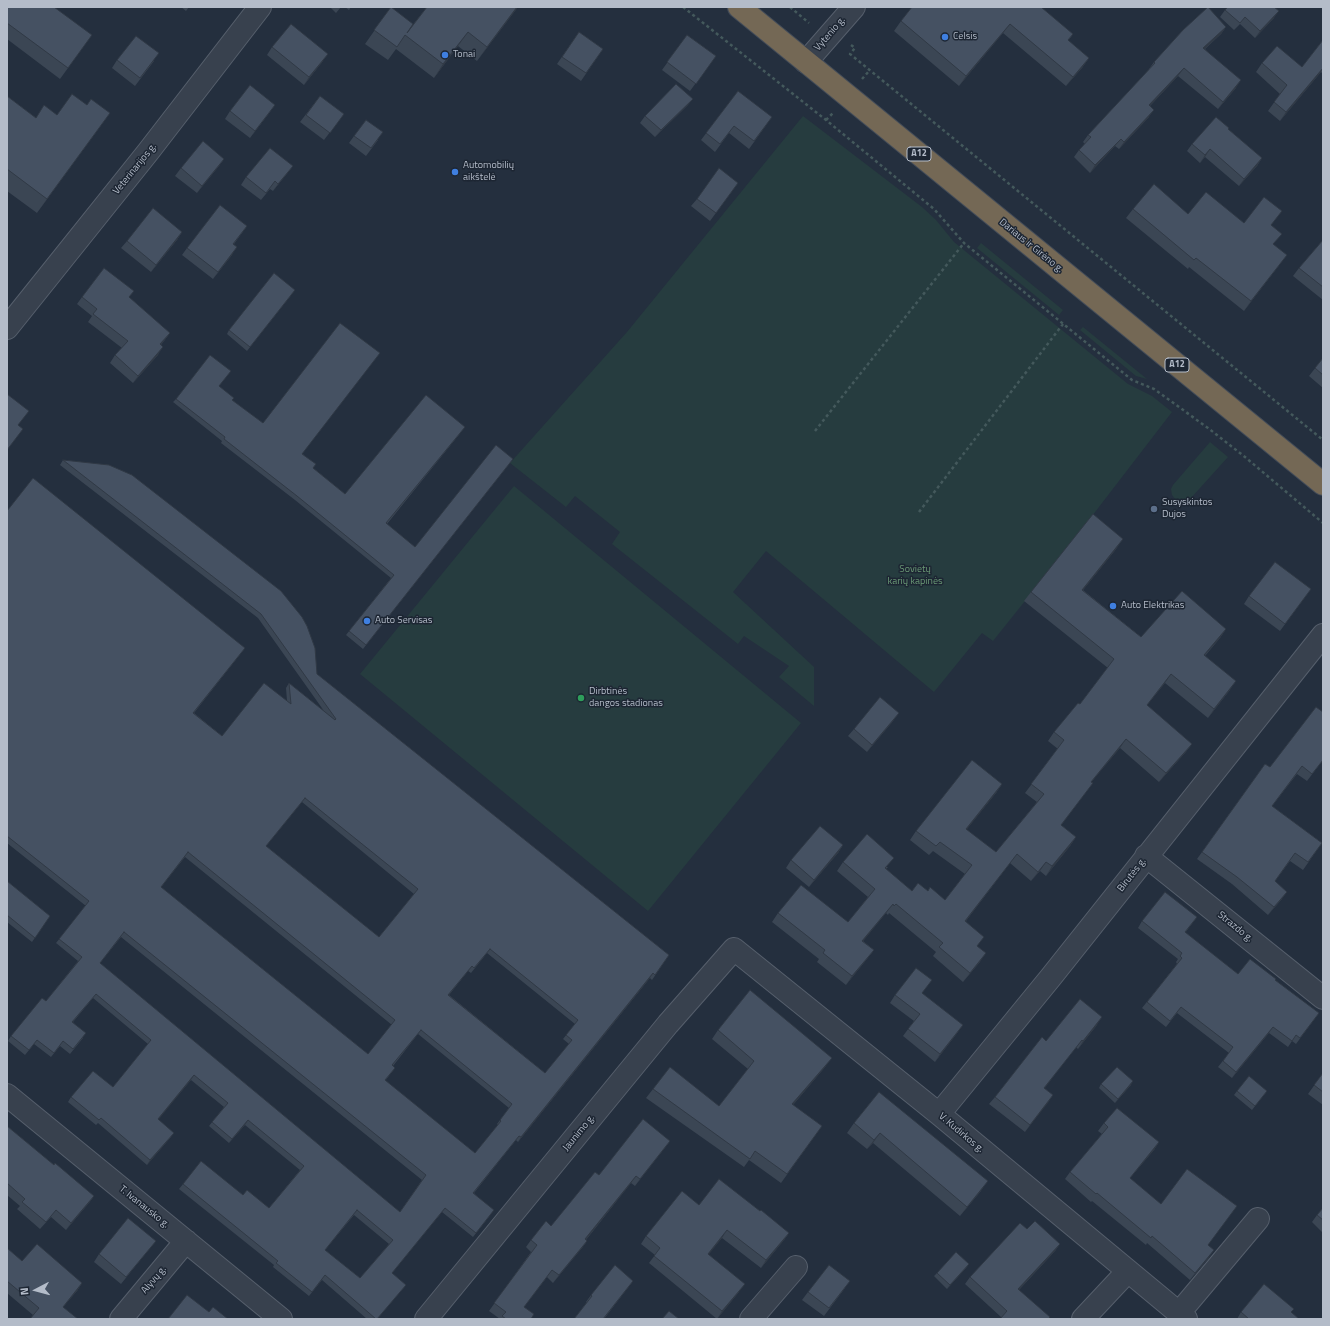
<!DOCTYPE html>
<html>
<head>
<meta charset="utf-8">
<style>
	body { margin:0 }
	#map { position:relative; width:1330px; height:1326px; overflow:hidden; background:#242f3e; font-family:"Titillium Web",sans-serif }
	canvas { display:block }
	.frame { position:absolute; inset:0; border:8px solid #b4bcc9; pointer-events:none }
	.north { position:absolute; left:16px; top:1270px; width:40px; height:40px; -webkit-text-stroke:3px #1d2633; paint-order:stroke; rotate:264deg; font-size:11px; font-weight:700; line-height:16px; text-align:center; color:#b4bcc9 }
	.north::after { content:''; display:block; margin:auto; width:14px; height:18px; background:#b4bcc9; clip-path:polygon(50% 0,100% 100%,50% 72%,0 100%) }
</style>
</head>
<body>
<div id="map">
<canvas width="1330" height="1326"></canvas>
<div class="frame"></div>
<div class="north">N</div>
</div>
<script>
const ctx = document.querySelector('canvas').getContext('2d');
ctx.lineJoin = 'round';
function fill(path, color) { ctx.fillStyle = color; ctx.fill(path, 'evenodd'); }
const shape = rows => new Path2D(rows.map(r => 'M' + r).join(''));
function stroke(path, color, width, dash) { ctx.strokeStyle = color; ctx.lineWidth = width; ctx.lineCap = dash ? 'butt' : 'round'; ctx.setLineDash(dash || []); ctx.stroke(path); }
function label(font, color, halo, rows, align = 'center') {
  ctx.font = font + ' "Titillium Web",sans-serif'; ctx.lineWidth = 3; ctx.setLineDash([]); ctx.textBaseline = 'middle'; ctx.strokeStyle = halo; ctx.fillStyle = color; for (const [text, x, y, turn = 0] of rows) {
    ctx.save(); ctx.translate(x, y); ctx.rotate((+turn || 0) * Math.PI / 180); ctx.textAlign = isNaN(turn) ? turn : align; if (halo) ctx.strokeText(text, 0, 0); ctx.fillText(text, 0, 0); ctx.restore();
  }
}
fill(shape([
	[803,116,922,207,936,220,954,242,1128,384,1152,396,1172,412,1069,546,993,641,982,633,934,692,766,551,733,592,814,667,814,706,779,677,789,666,744,636,738,644,612,544,620,532,575,496,566,507,510,463,627,332],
	[981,243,1063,310,1059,315,977,248],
	[1083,327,1147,379,1136,376,1080,330],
	[1210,442,1228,457,1191,498,1185,499,1175,499,1172,495,1171,489,1173,485],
	[514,486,801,723,648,911,360,674]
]), '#263c3f');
const minor = shape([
	[806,62,854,7],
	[7,328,148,152,260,7],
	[1146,856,1323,998],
	[7,1095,281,1319],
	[939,1114,1051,977,1323,635],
	[1179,1313,1258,1219],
	[121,1319,186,1241],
	[426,1319,668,1024,734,949,939,1114,1186,1319],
	[751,1319,796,1267],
	[1083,1319,1127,1272]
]);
const highway = shape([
	[739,7,1323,484]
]);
stroke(minor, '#565f6c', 24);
stroke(highway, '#434c59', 24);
stroke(shape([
	[683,7,826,120,934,209,964,243,1132,380,1154,389,1208,428,1245,457,1323,523],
	[790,7,809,23],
	[851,45,855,48,850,54,1323,440],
	[862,79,870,70],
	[826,120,833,113],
	[815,431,964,243],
	[919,512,1063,324]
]), '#44595c', 2.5, [3, 3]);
stroke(minor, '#38414e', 22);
stroke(highway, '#746855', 22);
fill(shape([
	[7,7,84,46,60,79,7,39],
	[181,7,189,7,186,11],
	[330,7,341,7,336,13],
	[345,7,351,7,349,10],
	[391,7,408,31,427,7,518,7,477,61,458,46,434,78,396,49,388,60,365,44],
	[912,7,1073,34,1068,41,1089,58,1082,68,1066,86,1003,33,959,86,894,31,901,21],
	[1225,10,1274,18,1255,38,1240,24,1234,30,1220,17],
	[1226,27,1221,34,1205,49,1236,88,1218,109,1178,76,1150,106,1149,117,1119,149,1115,146,1090,173,1074,157,1079,150,1085,144,1083,142,1088,135,1149,70,1149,69,1154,62],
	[579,32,603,49,581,81,557,64],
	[687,35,716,56,690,91,662,70],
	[1323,40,1323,74,1321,72,1280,121,1268,111,1280,94,1256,72,1262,63,1302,67],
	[272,47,323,61,304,85,267,55],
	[117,60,154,61,135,86,112,68],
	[738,91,767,124,749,149,729,133,715,152,701,140],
	[7,96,36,118,57,115,87,105,110,113,37,213,7,191],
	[320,96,344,114,324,140,300,122],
	[693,99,687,106,655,137,640,123,645,116],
	[230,111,270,112,250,138,225,119],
	[1228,129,1262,158,1257,166,1239,186,1205,157,1200,163,1187,151,1192,144],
	[354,136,378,140,366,156,349,143],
	[224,159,219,166,197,193,175,176,181,168],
	[293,166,273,191,270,189,261,200,241,185,246,177],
	[733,190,710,221,691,206,697,199],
	[1133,209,1188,214,1244,223,1275,220,1271,225,1274,245,1280,264,1244,311,1189,267,1188,269,1126,218],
	[247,226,234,244,232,255,213,279,182,255,187,248],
	[182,232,177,240,151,272,121,248,127,241],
	[1323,240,1323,300,1293,276,1299,268],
	[292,294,247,351,227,334,229,330],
	[82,297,129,297,170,333,161,345,158,355,133,383,110,363,115,355,122,348,88,322,92,316,77,304],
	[1323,358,1323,388,1309,376],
	[219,387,232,400,303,454,313,468,345,494,462,431,387,524,415,547,513,459,363,649,346,635,391,578,295,500,221,443,222,441,173,402,176,399],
	[63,460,132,475,317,674,669,955,652,980,650,978,518,1142,516,1140,474,1193,491,1214,473,1237,442,1212,392,1273,406,1285,377,1319,367,1319,322,1280,309,1296,273,1267,274,1265,179,1189,183,1184,243,1195,269,1208,300,1170,245,1125,229,1143,209,1126,224,1107,191,1080,158,1119,171,1137,147,1165,98,1123,96,1125,68,1102,71,1097,113,1087,148,1044,93,998,73,1022,83,1038,70,1054,60,1046,51,1057,34,1044,25,1055,8,1041,11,1036,46,1001,78,961,56,943,86,906,7,843,7,511,245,648,194,713,222,736,287,701,286,688,289,683,324,711,258,618,60,465],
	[302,802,414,894,379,937,266,846],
	[185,857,392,1025,368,1054,161,887],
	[121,937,422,1180,400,1212,100,963],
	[487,953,575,1024,563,1039,569,1044,545,1073,449,995,468,971,471,973],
	[418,1034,509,1108,497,1124,498,1125,475,1153,385,1081,395,1068,393,1066],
	[354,1215,389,1244,360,1278,325,1250],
	[1117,548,1083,590,1141,637,1226,629,1220,638,1205,656,1230,690,1208,718,1165,683,1147,705,1192,744,1185,753,1159,782,1120,748,1091,782,1086,792,1061,825,1076,837,1070,846,1046,876,1040,871,1031,881,1010,863,966,921,978,946,980,962,963,982,933,956,936,952,889,913,888,915,886,913,863,941,874,950,867,959,846,985,817,962,819,959,772,922,778,913,848,922,868,897,837,871,843,862,888,867,886,869,912,891,928,891,945,900,965,874,933,851,929,855,910,840,916,831,1002,784,996,793,966,830,996,852,1037,802,1025,793,1058,749,1048,741,1054,732,1080,704,1108,668,1024,601,1031,592],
	[1311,589,1280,631,1244,604,1249,596],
	[1323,712,1323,760,1307,781,1297,774,1272,806,1322,843,1303,870,1290,861,1275,881,1282,899,1268,915,1232,884,1197,859,1265,764,1270,767],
	[894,720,867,752,848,736,854,729],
	[843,845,838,853,809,887,786,868,791,860],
	[7,881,50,916,32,942,7,922],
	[1197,917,1185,933,1238,974,1275,980,1319,1013,1296,1044,1292,1041,1288,1047,1269,1033,1232,1078,1218,1067,1229,1053,1177,1013,1166,1027,1142,1008,1177,964,1176,962,1178,959,1138,928,1142,921],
	[922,993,958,1032,935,1062,903,1036,914,1021,890,1003,895,995],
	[1097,1025,1078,1049,1076,1047,1044,1088,1053,1095,1025,1132,989,1104,995,1097,1046,1041],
	[718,1030,826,1066,793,1105,822,1126,781,1183,749,1160,744,1167,646,1098,653,1089,719,1106,748,1069,712,1039],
	[1323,1073,1323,1105,1308,1094],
	[1101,1084,1131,1085,1115,1103,1099,1088],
	[1237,1091,1267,1091,1252,1110,1234,1095],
	[879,1092,981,1191,960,1216,873,1143,867,1149,847,1133,854,1123],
	[1104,1123,1159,1142,1154,1150,1130,1178,1208,1245,1209,1258,1190,1280,1147,1243,1146,1245,1092,1201,1091,1202,1065,1179,1070,1172,1102,1134,1098,1131],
	[7,1126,54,1165,94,1196,89,1203,66,1230,51,1217,40,1229,17,1209,20,1206,7,1195],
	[670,1141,635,1186,631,1183,586,1240,587,1241,582,1248,553,1283,547,1277,524,1307,531,1319,500,1319,489,1311,531,1252,526,1247,531,1240],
	[699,1205,760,1211,789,1233,784,1240,761,1268,722,1238,708,1254,739,1292,717,1319,649,1263,655,1255,641,1244,646,1236],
	[1323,1208,1323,1233,1312,1222,1317,1215],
	[1027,1229,1060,1244,1055,1251,1019,1290,1049,1319,1001,1317,965,1284,970,1277],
	[156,1241,150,1248,121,1284,94,1262,99,1254],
	[7,1248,22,1261,82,1283,77,1291,63,1307,33,1315,7,1293],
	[969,1264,966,1268,947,1289,934,1276,937,1273],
	[633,1281,604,1319,574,1319,587,1302,586,1302,591,1295],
	[845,1288,824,1316,802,1300,808,1292],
	[1241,1312,1291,1312,1299,1319,1237,1319]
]), '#3b4654');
fill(shape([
	[517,7,518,7,477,61,487,47],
	[1279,11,1274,18,1255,38,1260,31],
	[1010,24,1003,33,959,86,966,76],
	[1226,27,1221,34,1198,55,1203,48],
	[468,32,458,46,434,78,443,64],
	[328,54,323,61,304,85,309,77],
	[1089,58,1082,68,1066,86,1073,77],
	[1184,68,1178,76,1144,112,1149,105],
	[1323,68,1321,72,1280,121,1286,112],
	[1241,80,1236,88,1218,109,1223,102],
	[693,99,687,106,655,137,661,130],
	[275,105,270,112,250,138,255,131],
	[1154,110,1149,117,1119,149,1124,142],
	[110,113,100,127,37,213,47,199],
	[1121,139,1115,146,1090,173,1095,165],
	[1210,149,1205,157,1200,163,1205,155],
	[1262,158,1257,166,1239,186,1244,179],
	[224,159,219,166,197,193,202,186],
	[293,166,287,174,273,191,278,184],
	[182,232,177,240,151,272,156,265],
	[237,247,232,255,213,279,218,272],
	[1287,255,1280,264,1244,311,1251,301],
	[170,333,164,341,155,351,160,344],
	[163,347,158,355,133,383,138,376],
	[1123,539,1117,548,1076,599,1082,590],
	[1226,629,1220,638,1197,664,1204,655],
	[1171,674,1165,683,1140,714,1147,705],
	[1236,681,1230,690,1208,718,1214,709],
	[899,713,894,720,867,752,872,745],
	[1126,739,1120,748,1084,791,1091,782],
	[1192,744,1185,753,1159,782,1166,773],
	[1093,783,1086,792,1055,834,1061,825],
	[1002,784,996,793,960,838,966,829],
	[1076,837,1070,846,1046,876,1052,866],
	[843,845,838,853,809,887,814,880],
	[1017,854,1010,863,959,930,965,921],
	[1046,862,1040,871,1031,881,1038,872],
	[1287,892,1282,899,1268,915,1274,907],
	[893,904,886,913,856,950,862,941],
	[874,950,867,959,846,985,852,976],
	[986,953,980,962,963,982,970,973],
	[653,973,650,978,518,1142,521,1137],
	[1102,1017,1097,1025,1078,1049,1083,1041],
	[963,1025,958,1032,935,1062,940,1054],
	[1273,1027,1269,1033,1232,1078,1236,1072],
	[1082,1040,1076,1047,1039,1096,1044,1088],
	[832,1058,826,1066,786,1113,792,1104],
	[194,1075,191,1080,155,1124,158,1119],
	[1133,1081,1131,1085,1115,1103,1118,1099],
	[1053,1095,1048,1103,1025,1132,1030,1125],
	[248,1120,245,1125,229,1143,232,1139],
	[174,1133,171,1137,147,1165,150,1160],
	[880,1133,873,1143,867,1149,874,1140],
	[670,1141,665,1148,635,1186,640,1179],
	[1159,1142,1154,1150,1124,1185,1130,1178],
	[636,1176,631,1183,580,1247,585,1239],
	[988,1181,981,1191,960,1216,967,1207],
	[94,1196,89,1203,66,1230,71,1223],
	[445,1208,442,1212,389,1277,392,1273],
	[727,1230,722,1238,703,1262,708,1254],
	[789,1233,784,1240,761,1268,766,1260],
	[587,1241,582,1248,553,1283,559,1275],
	[1060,1244,1055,1251,1013,1296,1018,1289],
	[1214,1250,1209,1258,1190,1280,1195,1273],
	[969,1264,966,1268,947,1289,950,1285],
	[633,1281,628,1288,603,1319],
	[82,1283,77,1291,57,1314,63,1307],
	[745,1284,739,1292,717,1319,722,1311]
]), '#303945');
const building = shape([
	[7,7,54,7,92,35,68,68,7,23,7,7],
	[391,7,413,24,407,33,427,7,517,7,487,47,468,32,443,64,405,35,397,47,374,30,391,7],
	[912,7,1041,7,1073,34,1068,40,1089,58,1073,77,1010,24,966,76,901,21,912,7],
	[1208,7,1226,27,1203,48,1241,80,1223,102,1184,68,1149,105,1154,110,1124,142,1121,139,1095,165,1079,150,1091,137,1088,135,1155,63,1154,62,1183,30,1208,7],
	[1228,7,1274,7,1279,11,1260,31,1245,17,1240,23,1225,10,1228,7],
	[291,24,328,54,309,77,272,47,291,24],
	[579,32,603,49,586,73,562,57,579,32],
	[687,35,716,56,696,84,667,62,687,35],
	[136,36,159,53,140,78,117,60,136,36],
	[1323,40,1323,68,1286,112,1274,102,1287,85,1262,63,1277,46,1302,67,1323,40],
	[676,84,693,99,661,130,645,116,676,84],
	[250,85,275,105,255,131,230,111,250,85],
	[738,91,772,117,754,141,734,126,720,144,706,133,738,91],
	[72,94,87,105,91,99,110,113,47,199,7,169,7,96,36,118,44,105,57,115,72,94],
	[320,96,344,114,330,133,306,115,320,96],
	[1216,117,1229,128,1228,129,1262,158,1244,179,1210,149,1205,155,1192,144,1216,117],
	[366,120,383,132,371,148,354,136,366,120],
	[203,141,224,159,202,186,181,168,203,141],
	[270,148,293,166,278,184,275,181,266,193,246,177,270,148],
	[719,168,738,183,716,213,697,199,719,168],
	[1154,184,1188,214,1206,192,1244,223,1264,197,1282,211,1271,225,1282,234,1273,244,1287,255,1251,301,1196,258,1194,260,1133,209,1154,184],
	[220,205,247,226,233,244,237,247,218,272,187,248,220,205],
	[153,208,182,232,156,265,127,241,153,208],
	[1323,240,1323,287,1299,268,1323,240],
	[104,268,134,291,129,297,170,333,160,344,163,347,138,376,115,355,128,341,93,314,97,309,82,297,104,268],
	[274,273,295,290,250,347,229,330,274,273],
	[340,323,380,353,302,454,316,464,313,468,345,494,426,395,465,427,386,523,415,547,496,445,513,459,366,645,349,631,394,575,297,496,224,439,225,437,176,399,210,355,231,371,219,386,234,398,232,400,263,423,340,323],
	[1323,358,1323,375,1315,368,1323,358],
	[7,394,29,411,18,425,23,429,7,450,7,394],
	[63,460,109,465,132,475,281,591,302,617,307,626,315,648,317,674,669,955,655,975,653,973,521,1137,519,1136,473,1193,494,1210,476,1233,445,1208,392,1273,406,1285,377,1319,376,1319,325,1275,312,1292,276,1263,278,1261,183,1184,201,1161,243,1195,247,1190,269,1208,304,1166,248,1120,232,1139,212,1122,228,1103,194,1075,158,1119,174,1133,150,1160,101,1118,99,1120,71,1097,93,1071,113,1087,151,1040,96,994,72,1022,86,1033,73,1049,63,1041,54,1053,37,1040,29,1050,11,1036,42,998,46,1001,82,957,59,939,89,901,7,836,7,511,33,478,245,648,193,713,222,736,264,683,291,704,289,683,335,720,336,719,261,614,63,460],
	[305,798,418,889,379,937,266,846,305,798],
	[188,852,395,1020,368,1054,161,887,188,852],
	[124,932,426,1175,400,1212,100,963,124,932],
	[490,949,578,1020,566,1035,572,1040,545,1073,448,995,472,966,474,968,490,949],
	[421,1030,512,1104,500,1120,501,1121,475,1153,385,1080,395,1068,392,1065,421,1030],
	[357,1210,393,1240,360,1278,325,1250,357,1210],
	[1093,514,1123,539,1082,590,1141,637,1182,591,1226,629,1204,655,1236,681,1214,709,1171,674,1147,705,1192,744,1166,773,1126,739,1091,782,1093,783,1061,825,1076,837,1052,866,1046,862,1038,872,1017,854,965,921,984,937,977,946,986,953,970,973,939,947,943,943,896,904,894,906,893,904,862,941,874,950,852,976,823,953,825,950,778,913,801,885,848,922,875,889,843,862,867,834,894,858,885,868,912,891,918,883,928,891,930,887,945,900,972,865,940,842,936,846,916,831,972,760,1002,784,966,829,996,852,1044,794,1031,784,1064,740,1054,732,1078,703,1080,704,1114,659,1031,592,1093,514],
	[1275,562,1311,589,1285,624,1249,596,1275,562],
	[880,697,899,713,872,745,854,729,880,697],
	[1316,707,1323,712,1323,760,1312,774,1302,766,1272,806,1322,843,1308,862,1295,853,1275,881,1287,892,1274,907,1237,877,1202,852,1265,764,1270,767,1316,707],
	[820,826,843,845,814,880,791,860,820,826],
	[7,881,50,916,35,938,7,915,7,881],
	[1165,892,1197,917,1185,932,1238,974,1250,959,1276,979,1275,980,1319,1013,1300,1038,1296,1035,1292,1041,1273,1027,1236,1072,1223,1061,1233,1047,1181,1007,1170,1021,1147,1002,1182,958,1180,956,1182,953,1142,921,1165,892],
	[916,968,932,980,922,993,963,1025,940,1054,908,1029,920,1014,895,995,916,968],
	[750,990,832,1058,792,1104,822,1126,787,1174,755,1151,750,1159,653,1089,670,1067,719,1106,754,1061,718,1030,750,990],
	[1080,999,1102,1017,1083,1041,1082,1040,1044,1088,1053,1095,1030,1125,995,1097,1042,1037,1046,1041,1080,999],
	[1117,1067,1133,1081,1118,1099,1101,1084,1117,1067],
	[1323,1073,1323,1092,1314,1085,1323,1073],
	[1249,1076,1267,1091,1255,1106,1237,1091,1249,1076],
	[879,1092,988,1181,967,1207,880,1133,874,1140,854,1123,879,1092],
	[1117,1108,1159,1142,1130,1178,1161,1204,1187,1169,1237,1206,1208,1245,1214,1250,1195,1273,1152,1236,1151,1238,1097,1193,1096,1194,1070,1172,1108,1127,1104,1123,1117,1108],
	[643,1119,670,1141,640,1179,636,1176,585,1239,587,1241,559,1275,552,1270,524,1307,534,1314,531,1319,506,1319,502,1316,506,1312,494,1303,537,1245,531,1240,546,1221,551,1226,595,1172,599,1175,643,1119],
	[7,1126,54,1165,55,1163,94,1196,71,1223,56,1210,46,1222,22,1202,25,1199,7,1183,7,1126],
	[719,1179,760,1211,761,1210,789,1233,766,1260,727,1230,708,1254,745,1284,722,1311,654,1256,660,1248,646,1236,682,1191,699,1205,719,1179],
	[1323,1208,1323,1220,1317,1215,1323,1208],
	[128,1218,156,1241,126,1277,99,1254,128,1218],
	[1035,1221,1060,1244,1018,1289,1050,1317,1048,1319,1000,1319,1007,1311,970,1277,1020,1223,1027,1229,1035,1221],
	[37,1244,82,1283,63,1307,78,1319,30,1319,39,1308,7,1281,7,1248,22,1261,37,1244],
	[956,1252,969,1264,950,1285,937,1273,956,1252],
	[615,1265,633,1281,603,1319,574,1319,592,1296,591,1295,615,1265],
	[829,1265,850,1281,829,1308,808,1292,829,1265],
	[1264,1284,1294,1309,1291,1312,1299,1319,1249,1319,1241,1312,1264,1284],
	[187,1295,209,1312,213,1307,228,1319,168,1319,187,1295],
	[669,1311,679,1319,662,1319,669,1311]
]);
fill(building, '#455162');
stroke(building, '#303945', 1);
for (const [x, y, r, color] of [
	[945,37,4,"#3f7fe0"],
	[445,55,4,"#3f7fe0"],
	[455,172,4,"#3f7fe0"],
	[1154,509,4,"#5c6f8a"],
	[1113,606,4,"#3f7fe0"],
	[367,621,4,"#3f7fe0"],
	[581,698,4,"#2e9e5b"]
]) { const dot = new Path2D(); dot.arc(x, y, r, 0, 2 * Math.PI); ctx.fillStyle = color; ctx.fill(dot); stroke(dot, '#1d2633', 1.5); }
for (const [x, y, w] of [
	[919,154,24],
	[1177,365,24]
]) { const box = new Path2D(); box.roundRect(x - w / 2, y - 7, w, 14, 3); ctx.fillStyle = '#1d2633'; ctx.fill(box); stroke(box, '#b4bcc9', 1); }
label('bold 9px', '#b4bcc9', null, [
	["A12",919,154],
	["A12",1177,365]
]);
label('10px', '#b4bcc9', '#1d2633', [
	["Vytenio g.",830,34,-49],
	["Veterinarijos g.",135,169,-51],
	["Dariaus ir Girėno g.",1031,246,39],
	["Birutės g.",1132,875,-52],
	["Strazdo g.",1235,927,39],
	["Jaunimo g.",579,1133,-51],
	["V. Kudirkos g.",961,1133,40],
	["T. Ivanausko g.",144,1207,39],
	["Alyvų g.",154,1280,-50]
]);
label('10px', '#b4bcc9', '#1d2633', [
	["Celsis",953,37],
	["Tonai",453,55],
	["Automobilių",463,166],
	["aikštelė",463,178],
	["Susyskintos",1162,503],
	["Dujos",1162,515],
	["Auto Elektrikas",1121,606],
	["Auto Servisas",375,621],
	["Dirbtinės",589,692],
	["dangos stadionas",589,704]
], 'left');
label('10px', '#6b9a76', '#1d2633', [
	["Sovietų",915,570],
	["karių kapinės",915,582]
]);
</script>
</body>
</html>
